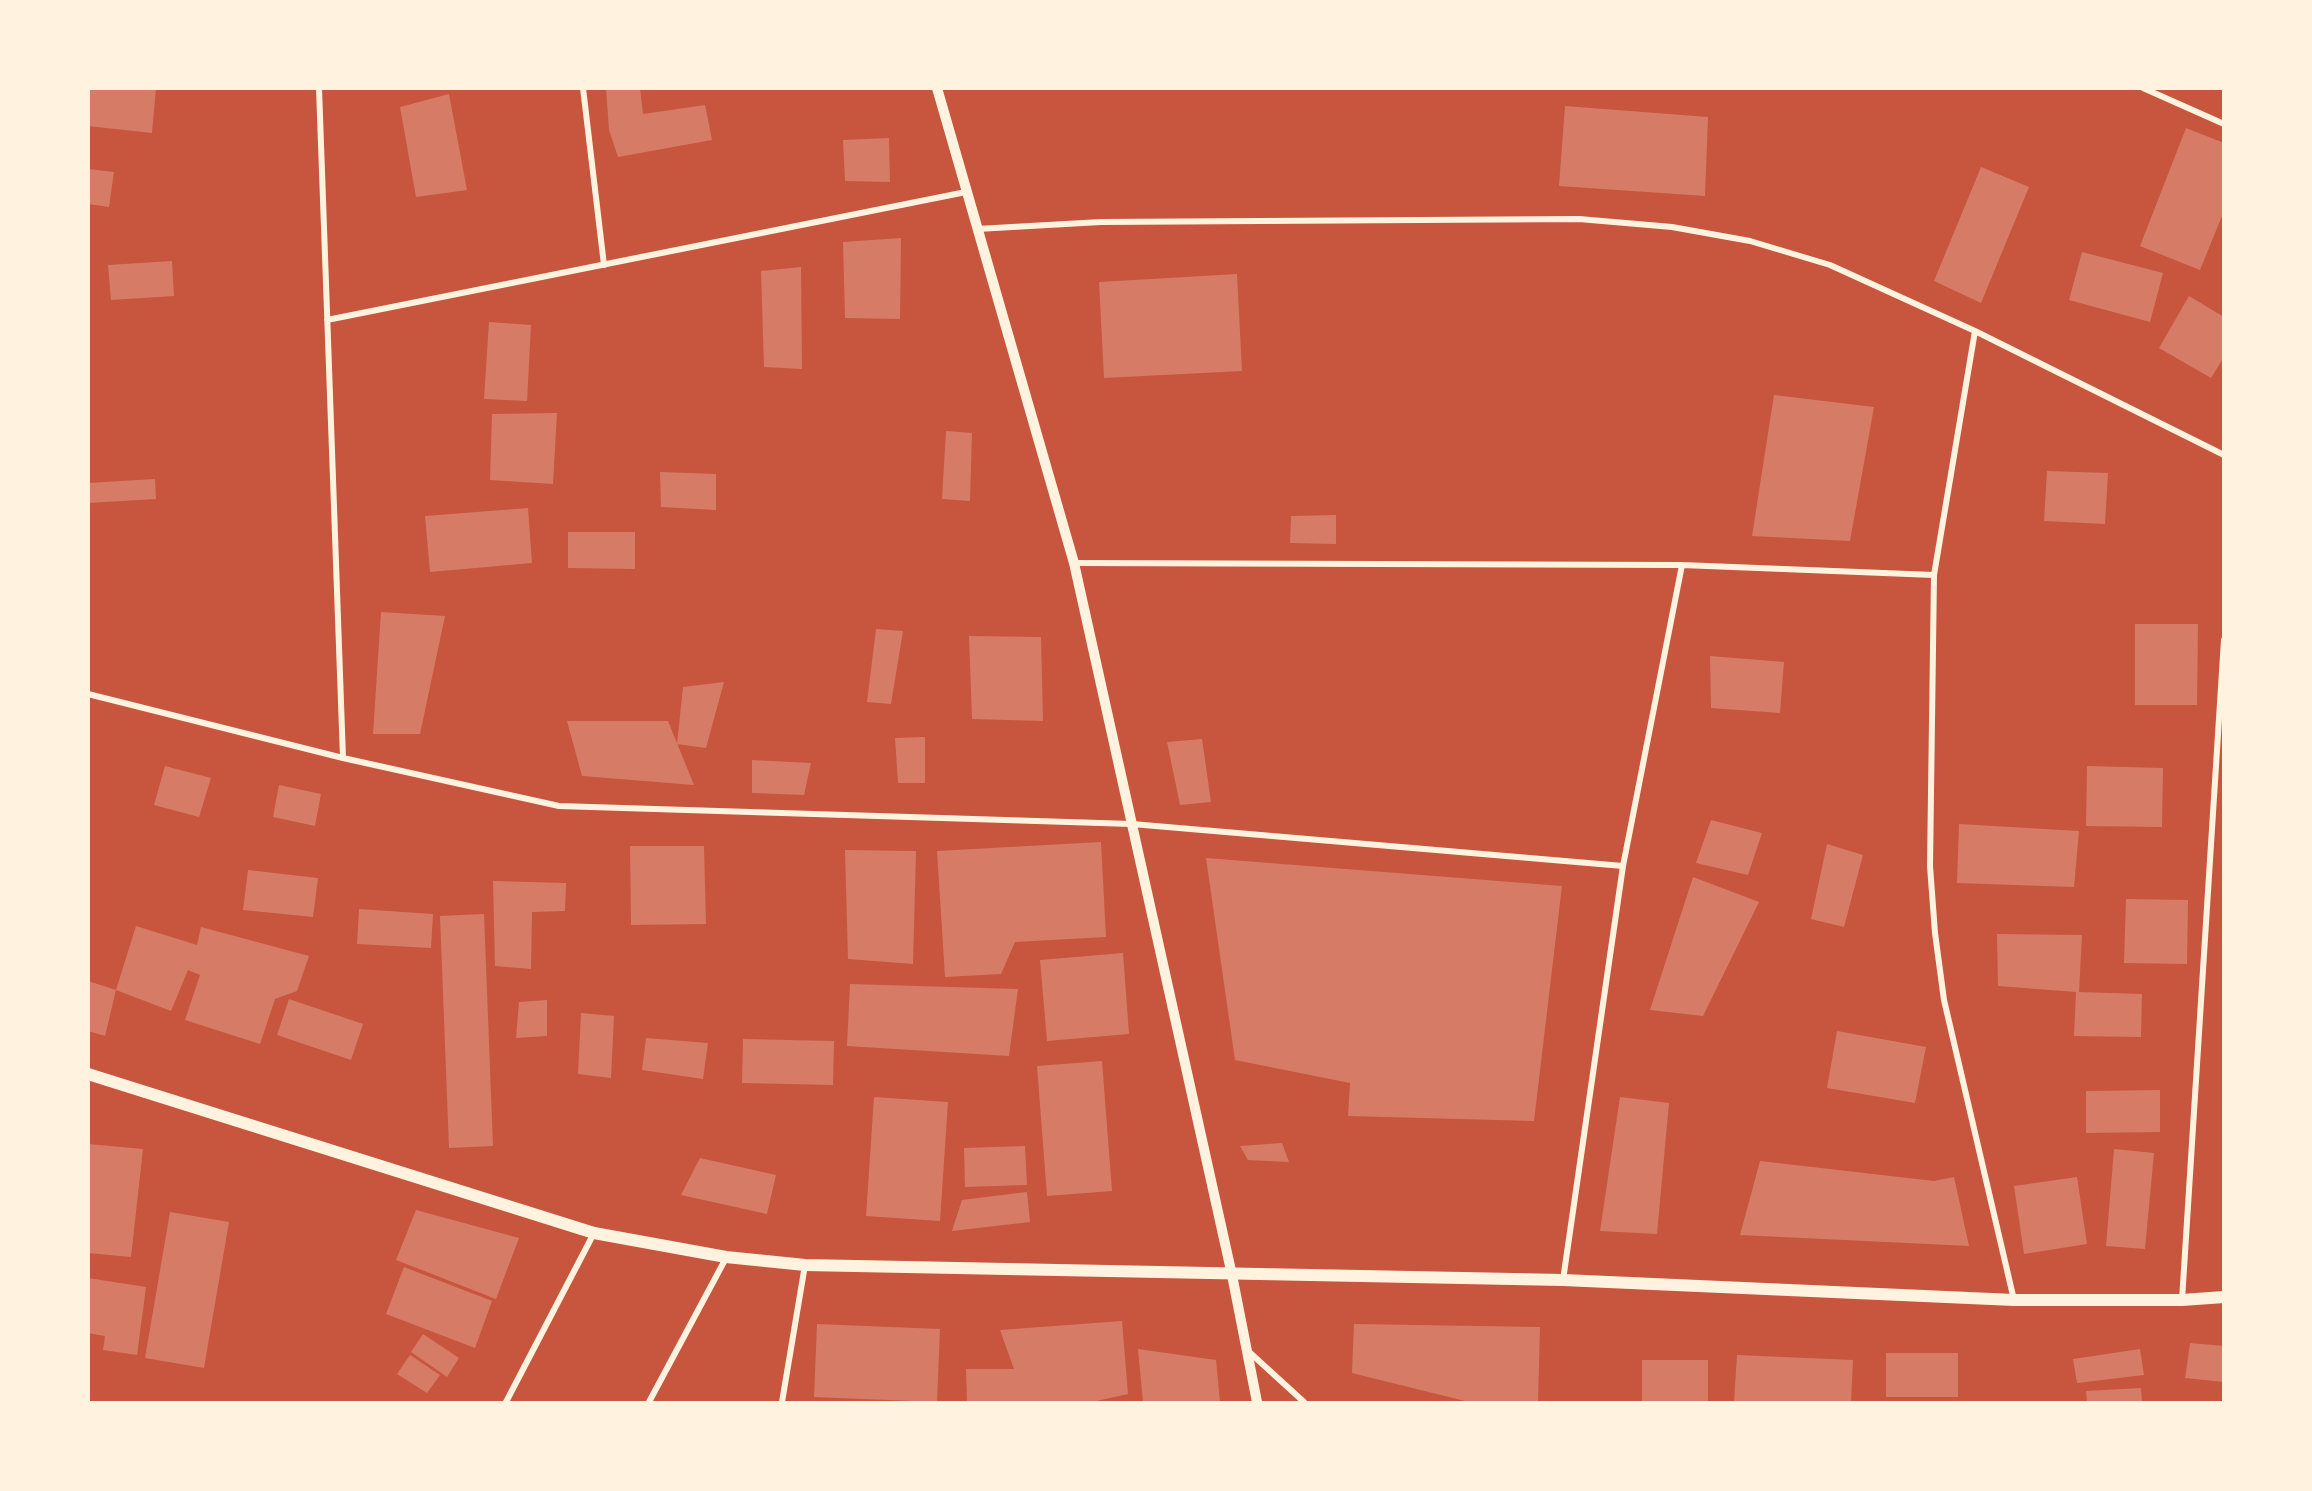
<!DOCTYPE html>
<html>
<head>
<meta charset="utf-8">
<style>
	body { margin:0 }
	#map { position:relative; width:2312px; height:1491px; overflow:hidden; background:#c8553d; font-family:"Noto Serif",serif }
	canvas { display:block }
	.frame { position:absolute; inset:0; border:90px solid #fff3e0; pointer-events:none }
</style>
</head>
<body>
<div id="map">
<canvas width="2312" height="1491"></canvas>
<div class="frame"></div>
</div>
<script>
const ctx = document.querySelector('canvas').getContext('2d');
ctx.lineJoin = 'round';
function fill(path, color) { ctx.fillStyle = color; ctx.fill(path, 'evenodd'); }
const shape = rows => new Path2D(rows.map(r => 'M' + r).join(''));
function stroke(path, color, width, dash) { ctx.strokeStyle = color; ctx.lineWidth = width; ctx.lineCap = dash ? 'butt' : 'round'; ctx.setLineDash(dash || []); ctx.stroke(path); }
fill(shape([
	[88,88,156,88,152,133,88,126],
	[606,88,640,88,643,114,705,105,712,140,618,157,609,130],
	[449,94,467,190,416,197,400,107],
	[1565,106,1708,117,1705,196,1559,186],
	[2186,128,2224,143,2224,211,2200,270,2140,246],
	[889,138,890,182,845,181,843,140],
	[1981,167,2029,187,1981,303,1934,281],
	[88,169,114,172,109,207,88,204],
	[901,238,900,319,845,318,843,242],
	[2082,252,2163,273,2150,322,2069,300],
	[172,261,174,296,111,300,108,265],
	[801,267,802,369,764,367,761,271],
	[1237,274,1242,371,1104,378,1099,282],
	[2189,296,2224,317,2224,357,2211,378,2159,348],
	[489,322,531,325,527,401,484,399],
	[1774,395,1874,407,1850,541,1752,536],
	[557,413,553,484,490,480,492,414],
	[946,431,972,433,970,501,942,499],
	[2047,471,2108,473,2105,524,2044,521],
	[660,472,716,474,716,510,661,507],
	[155,479,156,499,88,503,88,483],
	[528,508,532,563,430,572,425,516],
	[1336,515,1336,544,1290,543,1291,516],
	[568,532,635,532,635,569,568,568],
	[381,612,445,616,420,734,373,734],
	[2135,624,2198,624,2197,705,2135,705],
	[876,629,903,631,891,704,867,702],
	[969,636,1041,637,1043,721,972,719],
	[1710,656,1784,662,1780,713,1711,708],
	[724,682,706,748,677,744,683,687],
	[567,721,668,721,694,785,582,776],
	[925,737,925,783,898,783,895,738],
	[1202,739,1211,802,1180,805,1167,742],
	[752,760,811,763,804,795,752,793],
	[165,766,211,778,199,817,154,805],
	[2087,766,2163,768,2162,827,2086,826],
	[279,785,321,794,315,826,273,817],
	[1711,820,1762,833,1748,875,1696,863],
	[1959,824,2079,831,2074,887,1957,883],
	[1101,842,1106,937,1015,942,1001,974,945,977,937,851],
	[1827,844,1863,855,1844,927,1811,919],
	[630,846,704,846,706,924,631,925],
	[845,850,916,851,913,964,848,959],
	[1206,858,1562,886,1534,1121,1348,1116,1350,1083,1235,1060],
	[248,870,318,878,313,917,243,910],
	[1693,877,1759,902,1703,1016,1650,1010],
	[493,881,566,883,565,911,532,912,531,969,495,966],
	[2126,899,2188,900,2187,964,2124,963],
	[359,909,433,914,431,948,357,944],
	[484,914,493,1146,449,1148,440,916],
	[136,926,197,945,201,927,309,956,297,991,275,999,260,1044,185,1020,200,975,188,970,171,1011,116,990,105,1036,88,1031,88,981,116,990],
	[1997,934,2082,935,2079,992,2142,994,2141,1037,2074,1036,2076,992,1998,986],
	[1123,953,1129,1034,1047,1041,1040,960],
	[850,984,1018,989,1009,1056,847,1046],
	[289,999,363,1024,351,1060,277,1035],
	[547,1000,547,1036,516,1038,519,1002],
	[581,1013,614,1016,611,1078,578,1074],
	[1837,1031,1926,1047,1915,1103,1827,1088],
	[646,1038,708,1043,703,1079,642,1070],
	[743,1039,834,1041,833,1085,742,1083],
	[1102,1061,1112,1191,1047,1196,1037,1066],
	[2160,1090,2160,1132,2086,1133,2086,1091],
	[874,1097,948,1102,940,1221,866,1216],
	[1620,1097,1669,1103,1657,1234,1600,1231],
	[1282,1143,1289,1162,1248,1160,1240,1146],
	[88,1144,143,1149,131,1257,88,1253],
	[1025,1146,1027,1185,965,1187,964,1148],
	[2114,1149,2154,1153,2145,1249,2106,1246],
	[700,1158,776,1175,767,1214,681,1195],
	[1760,1161,1934,1181,1954,1177,1969,1246,1740,1235],
	[2077,1177,2087,1244,2024,1254,2014,1186],
	[1027,1192,1030,1222,952,1231,962,1200],
	[416,1210,519,1238,496,1299,396,1260],
	[170,1212,229,1222,204,1368,145,1358],
	[404,1267,492,1301,475,1348,386,1314],
	[88,1278,146,1287,137,1355,103,1350,105,1336,88,1333],
	[1122,1321,1128,1394,1092,1402,967,1402,966,1369,1014,1369,1000,1330],
	[817,1324,940,1329,937,1402,814,1397],
	[1354,1324,1540,1327,1538,1402,1469,1402,1352,1373],
	[423,1334,459,1358,447,1377,411,1352],
	[2190,1343,2224,1346,2224,1382,2185,1378],
	[1138,1349,1216,1360,1220,1402,1143,1402],
	[2140,1349,2144,1375,2077,1383,2073,1359],
	[1886,1353,1958,1353,1958,1397,1886,1397],
	[410,1355,440,1375,427,1393,397,1374],
	[1737,1355,1853,1360,1851,1402,1734,1402],
	[1642,1360,1708,1360,1708,1402,1642,1402],
	[2141,1388,2142,1402,2087,1402,2086,1391]
]), '#d67c66');
stroke(shape([
	[319,88,343,758],
	[583,88,604,265],
	[2143,88,2224,124],
	[977,229,1101,222,1579,219,1672,227,1750,241,1830,265,1975,331,2224,455],
	[327,320,966,192],
	[1975,331,1934,575,1930,866,1935,933,1944,1000,2014,1300],
	[1074,563,1682,565,1934,575],
	[88,694,343,758,559,806,1132,824,1623,866],
	[1563,1280,1623,866,1682,565],
	[2182,1300,2224,640],
	[1247,1350,1304,1402],
	[506,1402,594,1233],
	[649,1402,726,1258],
	[782,1402,805,1265]
]), '#fff3e0', 6);
stroke(shape([
	[937,88,1074,563,1232,1275,1257,1402]
]), '#fff3e0', 10);
stroke(shape([
	[88,1074,594,1233,726,1257,805,1265,1563,1280,2014,1300,2182,1300,2224,1297]
]), '#fff3e0', 12);
</script>
</body>
</html>
